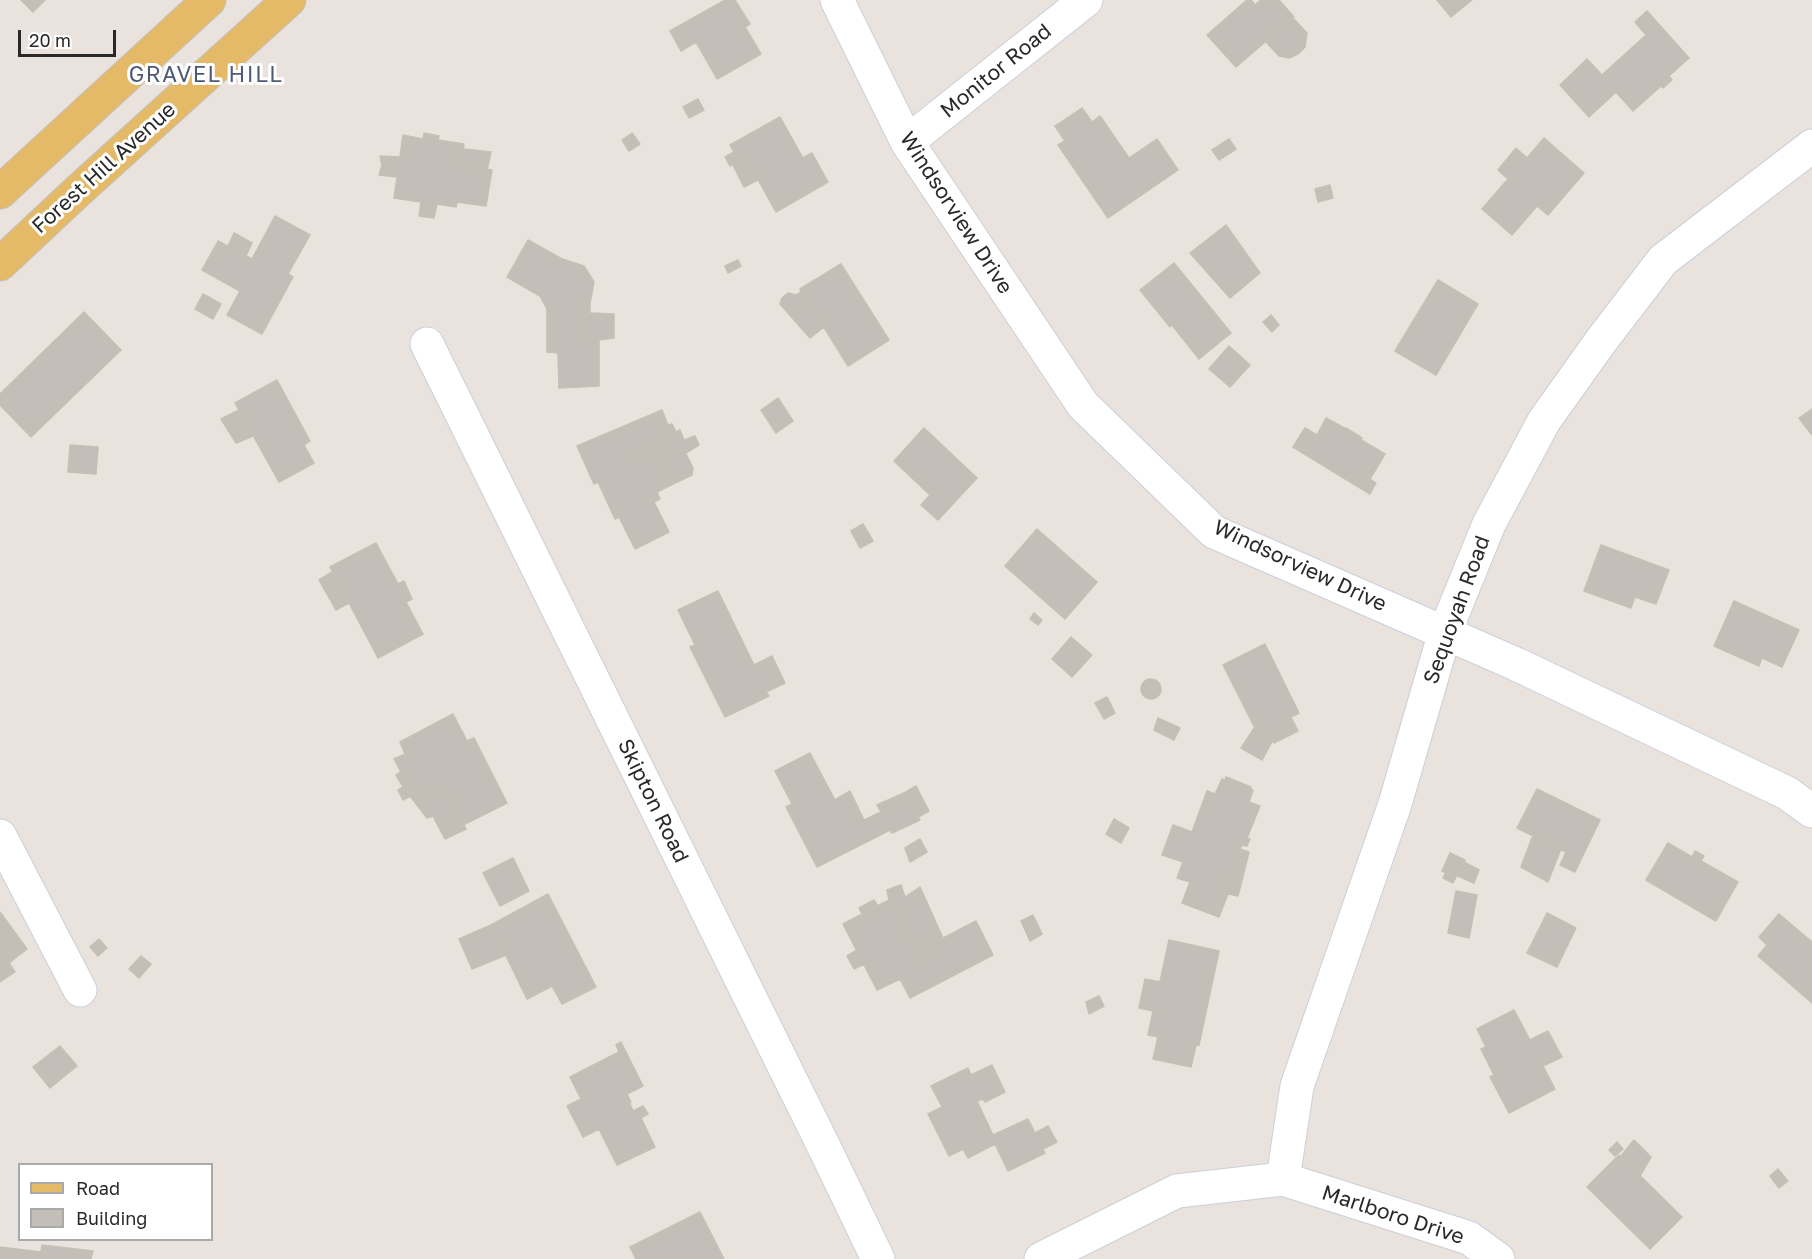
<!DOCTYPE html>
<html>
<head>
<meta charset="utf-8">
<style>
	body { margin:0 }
	#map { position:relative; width:1812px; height:1259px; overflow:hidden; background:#eae3dd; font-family:"Golos Text",sans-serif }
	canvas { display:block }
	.legend { position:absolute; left:18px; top:1163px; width:195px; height:78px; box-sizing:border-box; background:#fff; border:2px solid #a9a9a9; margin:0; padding:8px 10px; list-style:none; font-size:18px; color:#292929 }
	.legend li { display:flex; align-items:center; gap:12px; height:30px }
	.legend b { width:30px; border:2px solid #a9a9a9 }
	.scale { position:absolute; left:18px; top:30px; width:98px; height:27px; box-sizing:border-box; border:3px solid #292929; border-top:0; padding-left:8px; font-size:18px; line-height:21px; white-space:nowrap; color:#292929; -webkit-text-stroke:4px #fff; paint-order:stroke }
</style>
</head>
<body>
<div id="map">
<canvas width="1812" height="1259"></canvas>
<ul class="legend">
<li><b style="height:8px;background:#e4ba68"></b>Road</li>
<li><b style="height:16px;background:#c3beb8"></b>Building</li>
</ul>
<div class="scale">20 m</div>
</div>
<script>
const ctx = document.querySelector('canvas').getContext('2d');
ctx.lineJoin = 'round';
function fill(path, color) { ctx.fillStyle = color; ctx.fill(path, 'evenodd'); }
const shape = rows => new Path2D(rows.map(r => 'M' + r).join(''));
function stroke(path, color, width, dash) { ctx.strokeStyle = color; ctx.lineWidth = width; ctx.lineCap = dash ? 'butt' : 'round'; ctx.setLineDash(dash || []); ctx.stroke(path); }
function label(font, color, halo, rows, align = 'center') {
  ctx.font = font + ' "Golos Text",sans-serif'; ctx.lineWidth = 6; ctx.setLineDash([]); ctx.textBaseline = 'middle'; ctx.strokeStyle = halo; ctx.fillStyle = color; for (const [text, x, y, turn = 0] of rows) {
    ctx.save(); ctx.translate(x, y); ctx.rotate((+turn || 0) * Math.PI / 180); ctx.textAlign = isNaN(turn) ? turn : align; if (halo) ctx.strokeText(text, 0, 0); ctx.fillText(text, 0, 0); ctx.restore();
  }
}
const building = shape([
	[21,0,45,0,33,12,21,0],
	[725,0,735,0,750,24,745,27,761,54,717,79,696,42,681,51,670,31,725,0],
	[1247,0,1251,0,1255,5,1261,0,1279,0,1294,17,1236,67,1207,35,1247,0],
	[1437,0,1472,0,1451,17,1437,0],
	[1647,11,1689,58,1669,76,1672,80,1663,88,1661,86,1633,111,1616,92,1589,117,1560,85,1587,59,1602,75,1646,35,1635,22,1647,11],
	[1293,18,1307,33,1305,47,1298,54,1289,58,1279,56,1265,41,1293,18],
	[698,99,704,110,689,118,683,107,698,99],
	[1082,108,1092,122,1100,116,1129,158,1157,139,1178,170,1108,218,1058,145,1065,141,1055,126,1082,108],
	[780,117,803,158,812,153,828,182,776,212,746,158,730,166,725,157,734,152,730,145,780,117],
	[424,133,439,136,438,140,464,144,461,166,492,170,486,206,457,202,456,207,437,204,434,218,419,216,421,202,394,198,403,135,423,139,424,133],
	[632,133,640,144,629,151,622,140,632,133],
	[1544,138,1584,173,1548,215,1537,206,1512,235,1482,209,1508,179,1498,170,1516,148,1527,158,1544,138],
	[1229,139,1236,149,1219,160,1212,150,1229,139],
	[464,149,491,152,487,170,461,166,464,149],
	[380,156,400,157,397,177,379,175,382,166,380,156],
	[746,158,758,180,744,187,733,165,746,158],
	[1330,185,1333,198,1318,202,1315,189,1330,185],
	[275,216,310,235,288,274,293,277,262,334,227,315,240,291,202,270,218,241,252,259,275,216],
	[1226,225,1260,273,1230,298,1190,253,1226,225],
	[234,233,252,243,246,256,228,246,234,233],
	[528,240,562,259,584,266,594,282,590,303,590,339,599,339,599,386,559,388,558,353,547,352,547,309,540,296,507,277,528,240],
	[738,260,741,266,728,273,725,266,738,260],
	[1174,263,1231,333,1199,359,1172,325,1170,327,1140,290,1174,263],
	[841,264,889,340,848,366,800,289,841,264],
	[1438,280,1478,304,1436,375,1395,351,1438,280],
	[802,291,824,327,810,338,780,304,782,298,788,293,796,295,802,291],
	[203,294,221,304,213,319,195,309,203,294],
	[84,312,121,350,31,437,0,405,0,394,84,312],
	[590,313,614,314,614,338,599,340,590,339,590,313],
	[1271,315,1279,325,1272,332,1263,322,1271,315],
	[1229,346,1250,365,1230,387,1209,369,1229,346],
	[277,380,310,441,304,445,314,463,279,482,235,403,277,380],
	[778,398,793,421,776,433,761,410,778,398],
	[1812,409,1812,435,1799,418,1812,409],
	[239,410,253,436,236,443,221,419,239,410],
	[662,410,668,425,672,424,676,432,680,430,684,440,695,436,699,445,686,453,684,450,662,461,660,455,640,464,635,452,666,439,655,413,662,410],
	[655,413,666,439,635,452,640,464,660,455,673,484,657,492,660,499,654,502,669,532,635,549,619,517,615,519,598,482,594,484,577,446,655,413],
	[1326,418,1346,429,1346,428,1362,438,1361,440,1385,454,1370,479,1376,483,1370,494,1293,447,1305,428,1317,435,1326,418],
	[924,428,977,478,938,520,921,505,930,495,894,461,924,428],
	[70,445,98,447,96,474,68,472,70,445],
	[684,450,693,468,692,475,673,484,662,461,684,450],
	[863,524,873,541,860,548,851,531,863,524],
	[1037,529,1097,582,1065,619,1005,566,1037,529],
	[376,543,398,584,404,581,412,599,406,602,423,634,378,658,330,567,376,543],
	[1601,545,1669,570,1656,604,1635,597,1631,608,1584,591,1601,545],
	[332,572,349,603,336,610,319,580,332,572],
	[718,591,754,665,772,656,785,683,766,692,769,696,725,717,690,647,695,645,678,610,718,591],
	[1734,601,1799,630,1782,667,1762,658,1759,666,1714,646,1734,601],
	[1034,613,1042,620,1038,625,1030,619,1034,613],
	[1071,637,1092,655,1072,677,1052,659,1071,637],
	[1265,644,1299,713,1291,717,1298,731,1274,743,1267,730,1258,734,1223,665,1265,644],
	'1141 689a10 10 0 1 1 20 0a10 10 0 1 1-20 0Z',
	[1107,697,1115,713,1104,719,1095,703,1107,697],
	[453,714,467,741,474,738,507,803,463,825,448,795,440,799,435,787,424,793,422,790,403,800,398,790,403,787,396,775,401,772,394,759,405,754,400,742,453,714],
	[1158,718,1180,728,1174,740,1154,730,1158,718],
	[1255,727,1258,734,1267,730,1273,740,1262,760,1241,748,1255,727],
	[810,753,835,800,850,791,864,820,881,812,877,805,906,792,920,820,892,833,890,830,817,867,786,807,792,804,775,771,810,753],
	[1226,777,1251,787,1250,789,1253,790,1249,802,1260,806,1247,838,1250,839,1247,846,1242,845,1240,849,1224,893,1228,894,1219,917,1182,903,1190,882,1177,878,1183,862,1162,855,1173,825,1192,832,1207,791,1215,794,1222,779,1225,780,1226,777],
	[916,786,929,811,918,817,906,792,916,786],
	[435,787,440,799,448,795,458,814,436,822,433,816,427,818,410,796,422,790,424,793,435,787],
	[1537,789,1600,820,1575,872,1560,865,1566,852,1517,828,1537,789],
	[458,814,466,829,445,839,436,822,458,814],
	[1114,819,1129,828,1121,843,1106,834,1114,819],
	[1533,835,1561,849,1548,882,1521,867,1533,835],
	[920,839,927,852,910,862,905,848,920,839],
	[1668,843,1692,857,1695,851,1704,856,1701,861,1738,882,1716,921,1646,880,1668,843],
	[1240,849,1249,852,1238,896,1224,893,1240,849],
	[1450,853,1465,860,1456,877,1442,871,1450,853],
	[513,858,529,891,500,906,483,873,513,858],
	[1464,862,1479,870,1474,883,1458,876,1464,862],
	[1446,872,1456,877,1453,883,1443,878,1446,872],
	[901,885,905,897,920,887,943,938,926,947,932,958,923,963,891,899,889,900,887,890,901,885],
	[1456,891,1477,895,1469,938,1448,933,1456,891],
	[548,894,596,987,562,1004,552,986,527,999,491,925,548,894],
	[891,899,923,963,932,958,926,947,976,921,993,955,910,998,900,979,877,990,843,924,891,899],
	[874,900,878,906,862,914,859,908,874,900],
	[0,912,27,949,9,963,15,972,0,982,0,912],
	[1547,913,1576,928,1557,967,1527,953,1547,913],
	[1779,914,1812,942,1812,1003,1758,956,1767,945,1759,937,1779,914],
	[1033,915,1042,934,1030,941,1021,921,1033,915],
	[491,925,506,955,472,969,459,939,491,925],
	[99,939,107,948,98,956,90,947,99,939],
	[1169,940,1219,951,1199,1045,1196,1045,1191,1067,1153,1059,1158,1037,1148,1035,1153,1011,1139,1008,1145,979,1160,982,1169,940],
	[857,950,864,964,854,969,847,956,857,950],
	[141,956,151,964,139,978,129,969,141,956],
	[1099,996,1104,1006,1089,1014,1086,1002,1099,996],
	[1514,1010,1530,1040,1548,1031,1562,1057,1543,1066,1555,1089,1509,1113,1490,1077,1494,1075,1481,1049,1486,1047,1477,1029,1514,1010],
	[621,1042,643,1086,627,1094,631,1102,629,1102,633,1111,643,1106,648,1114,641,1118,655,1147,617,1165,599,1129,583,1137,567,1106,581,1099,570,1077,619,1052,616,1045,621,1042],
	[60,1046,77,1066,50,1088,33,1067,60,1046],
	[992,1065,1005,1092,985,1102,983,1099,977,1101,993,1135,1028,1119,1035,1133,1048,1126,1057,1142,1043,1149,1045,1153,1008,1171,995,1144,968,1158,963,1149,949,1156,928,1114,942,1107,931,1086,968,1068,971,1075,992,1065],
	[1634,1140,1651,1157,1640,1176,1620,1157,1634,1140],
	[1617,1142,1623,1149,1615,1156,1609,1150,1617,1142],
	[1619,1155,1682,1217,1650,1249,1587,1187,1619,1155],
	[1778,1169,1788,1181,1779,1188,1770,1176,1778,1169],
	[700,1212,724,1259,636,1259,630,1247,700,1212],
	[42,1245,93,1251,91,1259,0,1259,0,1247,41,1252,42,1245]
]);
fill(building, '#c3beb8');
stroke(building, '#c5bfb6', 1.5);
const minor = shape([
	[837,0,907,142,1083,405,1214,532,1516,664,1787,793,1812,811],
	[907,142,1086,0],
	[427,344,825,1149,878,1259],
	[0,836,80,990],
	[1283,1179,1297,1086,1395,804,1445,632,1489,524,1544,421,1601,341,1663,260,1812,146],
	[1041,1259,1177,1191,1283,1179,1469,1238,1498,1259]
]);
const major = shape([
	[0,192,209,0],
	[0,264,79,190,289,0]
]);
stroke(minor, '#cbcfda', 35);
stroke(major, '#c3c3c3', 35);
stroke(minor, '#fff', 33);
stroke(major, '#e4ba68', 33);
label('21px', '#292929', '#fff', [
	["Monitor Road",996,71,-39],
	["Forest Hill Avenue",104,168,-42],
	["Windsorview Drive",956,213,57],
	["Windsorview Drive",1300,566,25],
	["Sequoyah Road",1457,610,-70],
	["Skipton Road",653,801,64],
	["Marlboro Drive",1393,1215,18]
]);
ctx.letterSpacing = '1.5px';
label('22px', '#4e5976', '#fff', [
	["GRAVEL HILL",206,75]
]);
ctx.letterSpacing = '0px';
</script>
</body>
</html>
